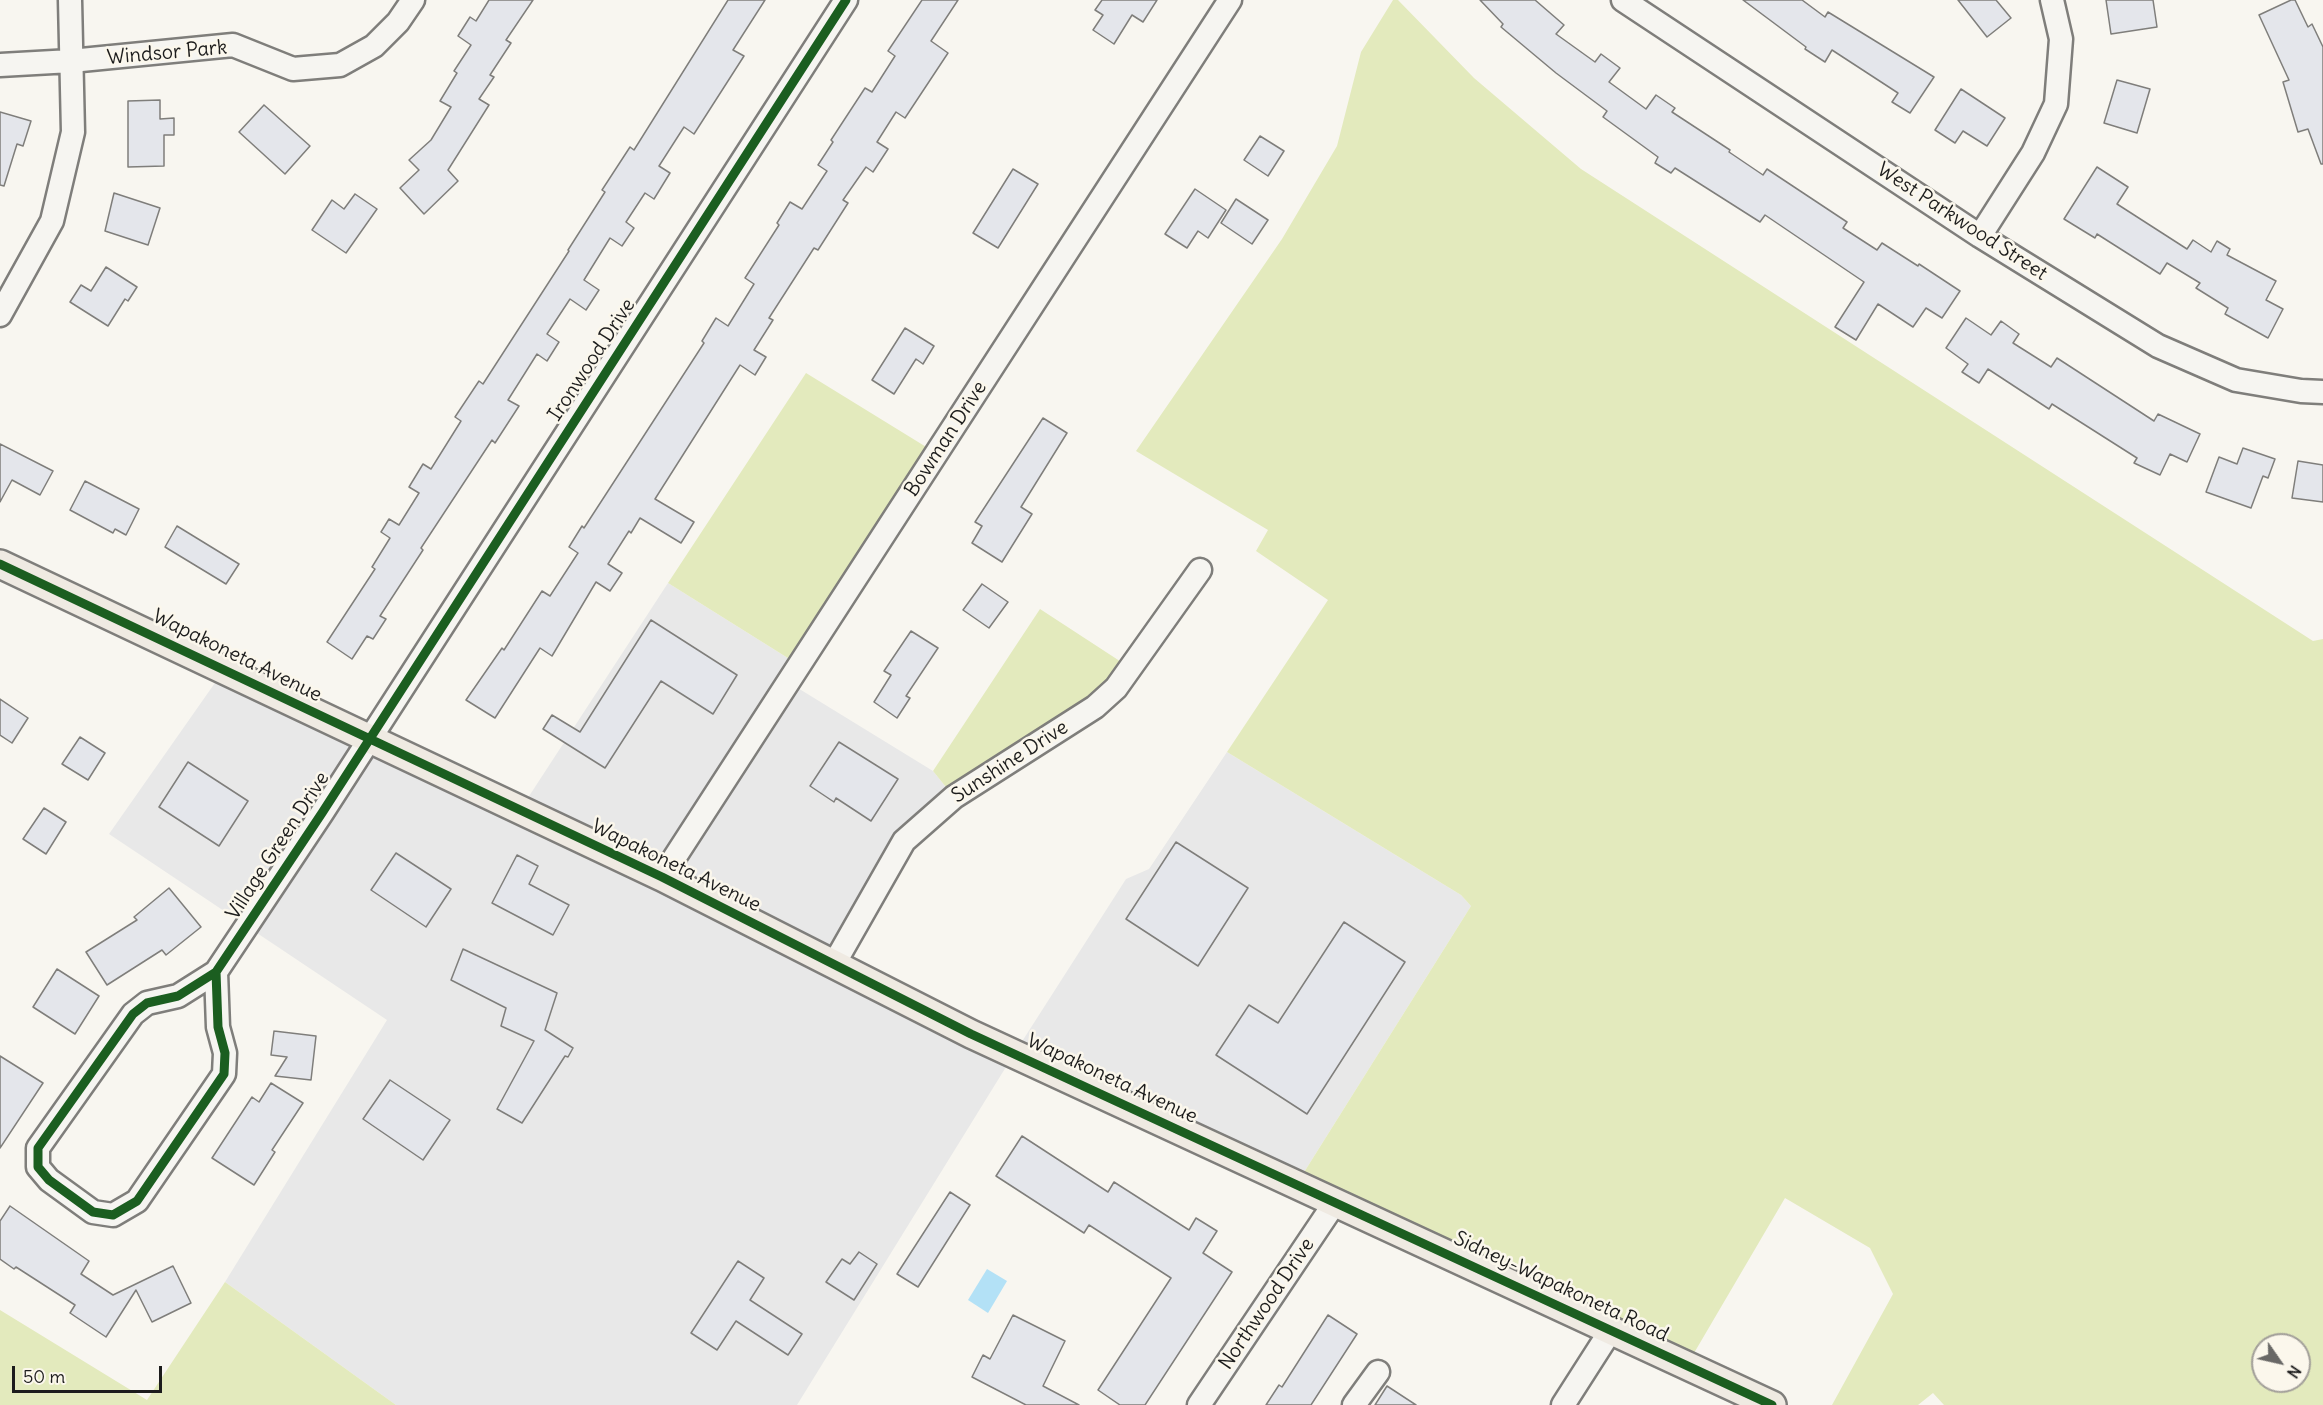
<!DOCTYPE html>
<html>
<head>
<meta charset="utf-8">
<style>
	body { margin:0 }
	#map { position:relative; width:2323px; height:1405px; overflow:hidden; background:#f8f6f0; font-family:Delius,sans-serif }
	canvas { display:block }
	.north { position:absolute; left:2251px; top:1333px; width:60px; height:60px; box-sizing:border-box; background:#fbf7ec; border:2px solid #a29f99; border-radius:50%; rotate:124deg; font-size:16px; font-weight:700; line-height:24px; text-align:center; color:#1c1c1c }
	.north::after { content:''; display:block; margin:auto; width:21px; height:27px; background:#696866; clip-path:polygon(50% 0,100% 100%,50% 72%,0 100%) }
	.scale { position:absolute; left:12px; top:1366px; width:150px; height:27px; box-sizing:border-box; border:3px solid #1c1c1c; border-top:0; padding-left:8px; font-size:18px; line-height:21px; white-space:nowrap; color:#1c1c1c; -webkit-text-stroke:4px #fbf7ec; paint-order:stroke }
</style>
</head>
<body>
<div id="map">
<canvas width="2323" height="1405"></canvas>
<div class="north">N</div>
<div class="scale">50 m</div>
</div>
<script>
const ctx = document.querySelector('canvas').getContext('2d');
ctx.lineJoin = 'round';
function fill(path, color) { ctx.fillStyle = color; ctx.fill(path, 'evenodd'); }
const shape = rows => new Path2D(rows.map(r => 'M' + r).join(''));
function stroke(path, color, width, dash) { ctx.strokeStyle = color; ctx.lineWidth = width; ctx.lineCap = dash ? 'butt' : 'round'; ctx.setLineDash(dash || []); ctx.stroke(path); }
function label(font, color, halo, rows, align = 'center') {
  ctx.font = font + ' Delius,sans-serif'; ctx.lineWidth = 5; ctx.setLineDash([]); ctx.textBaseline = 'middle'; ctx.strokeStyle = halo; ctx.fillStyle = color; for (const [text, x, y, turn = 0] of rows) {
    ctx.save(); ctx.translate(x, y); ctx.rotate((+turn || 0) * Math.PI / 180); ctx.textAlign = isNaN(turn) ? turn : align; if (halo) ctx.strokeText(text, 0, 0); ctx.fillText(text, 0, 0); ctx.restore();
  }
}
fill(shape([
	[668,583,799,665,788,682,933,771,954,797,904,841,834,964,1014,1054,1126,879,1149,869,1227,752,1461,895,1471,906,1296,1185,1014,1054,797,1405,396,1405,225,1282,387,1020,109,834,224,670,520,810]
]), '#e8e8e8');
fill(shape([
	[1393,0,1398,0,1474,78,1581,169,2313,641,2323,639,2323,1405,1944,1405,1933,1393,1918,1405,1832,1405,1893,1294,1870,1248,1785,1198,1687,1365,1296,1185,1471,906,1461,895,1227,752,1328,600,1256,551,1268,530,1136,451,1282,239,1337,146,1361,52],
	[2263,1345,2299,1345,2299,1381,2263,1381],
	[806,373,936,453,799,665,668,583],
	[1040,609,1132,669,954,797,933,771],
	[225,1282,396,1405,0,1405,0,1310,147,1400]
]), '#e3eabd');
fill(shape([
	[987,1269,1007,1281,988,1313,968,1300]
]), '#b3e1f6');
const building = shape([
	[489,0,533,0,506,40,511,43,490,75,494,77,479,99,489,105,448,170,458,181,424,214,400,188,419,170,409,160,431,140,451,107,440,101,457,73,454,71,471,45,458,36,470,17,476,21,489,0],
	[728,0,765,0,733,50,744,56,694,134,684,127,659,166,670,173,654,199,645,193,626,222,634,228,622,246,610,238,584,280,599,290,586,310,570,299,547,334,559,342,547,361,537,354,508,400,519,406,495,443,492,440,421,548,423,550,380,616,386,619,373,639,367,636,352,659,327,642,375,569,372,567,390,538,381,532,389,519,399,525,419,493,409,487,423,464,431,469,461,421,455,417,479,381,483,384,569,251,568,250,605,192,602,190,630,147,634,150,728,0],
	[922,0,958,0,931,41,948,53,905,118,896,112,877,142,888,149,873,172,866,167,843,200,848,203,818,250,814,248,769,318,773,320,754,350,766,357,755,375,740,365,655,499,694,522,681,543,640,518,631,533,629,531,608,564,622,573,610,591,596,582,552,656,540,648,495,718,466,700,502,648,504,650,542,591,550,596,578,553,569,547,582,526,584,528,704,343,702,341,716,318,728,326,754,284,745,278,779,225,777,223,790,202,802,209,827,171,818,165,833,142,831,140,865,88,872,92,895,56,888,51,922,0],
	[1102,0,1157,0,1143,22,1132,15,1114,44,1093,30,1103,15,1095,10,1102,0],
	[1480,0,1535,0,1564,25,1556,34,1595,62,1601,54,1620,68,1609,82,1646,109,1656,95,1675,108,1672,112,1730,150,1729,152,1763,175,1767,169,1847,222,1843,228,1877,250,1882,243,1918,266,1919,264,1960,291,1942,318,1926,308,1913,327,1878,304,1856,340,1835,327,1864,282,1765,215,1760,222,1675,168,1671,173,1655,163,1658,157,1603,117,1607,111,1556,73,1501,27,1503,24,1480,0],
	[1743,0,1802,0,1825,17,1828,12,1934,77,1910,113,1892,102,1898,93,1832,50,1825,62,1805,49,1806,47,1743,0],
	[1958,0,1996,0,2011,18,1987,37,1958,0],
	[2106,0,2153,0,2157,27,2111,34,2106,0],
	[2291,0,2295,0,2308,27,2312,24,2323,47,2323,164,2321,164,2308,129,2298,132,2283,82,2289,80,2259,15,2291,0],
	[2117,80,2150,89,2137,133,2104,123,2117,80],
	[1961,89,2005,118,1987,146,1963,131,1955,143,1935,130,1961,89],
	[160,100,160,119,174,118,174,135,164,135,164,166,128,167,128,101,160,100],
	[264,105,310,146,285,174,239,132,264,105],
	[0,112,31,121,23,146,17,144,4,186,0,185,0,112],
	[1260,136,1284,151,1268,176,1244,160,1260,136],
	[2097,167,2128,187,2117,204,2187,249,2193,240,2211,252,2217,241,2230,249,2227,255,2276,281,2266,300,2283,309,2268,338,2225,314,2228,308,2196,288,2200,283,2167,263,2160,274,2097,234,2095,238,2064,219,2097,167],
	[1013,169,1038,184,998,248,973,233,1013,169],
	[1195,189,1226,210,1208,238,1198,231,1187,248,1165,234,1195,189],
	[114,193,160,208,148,245,105,231,114,193],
	[355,194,377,209,346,253,312,230,332,200,344,209,355,194],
	[1236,199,1268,220,1252,244,1221,223,1236,199],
	[106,267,137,287,128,301,125,299,108,326,70,302,81,285,91,291,106,267],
	[1966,318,1991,335,2001,321,2019,334,2013,343,2051,367,2057,358,2154,421,2158,414,2200,434,2187,462,2170,454,2160,475,2134,463,2137,458,2052,404,2049,409,1988,369,1979,383,1962,372,1968,364,1946,348,1966,318],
	[905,328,934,346,923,364,916,359,894,394,872,380,905,328],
	[1043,418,1067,433,1021,507,1032,514,1002,562,972,543,982,526,975,522,1043,418],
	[0,444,53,471,40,495,12,480,0,502,0,444],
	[2243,448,2275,459,2268,478,2263,476,2251,508,2206,492,2219,457,2237,464,2243,448],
	[2298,461,2323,465,2323,502,2292,498,2298,461],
	[85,481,139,509,126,535,115,529,113,533,70,510,85,481],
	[177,526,239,564,226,584,165,547,177,526],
	[982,584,1008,602,989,628,963,610,982,584],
	[651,620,737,675,713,714,661,681,605,768,543,729,552,715,580,732,651,620],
	[911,631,938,648,906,696,910,698,897,718,874,702,891,675,884,671,911,631],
	[0,699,28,718,12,743,0,735,0,699],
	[80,737,105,753,88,780,62,764,80,737],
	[839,742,898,779,871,821,836,798,834,802,810,786,839,742],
	[188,762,248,801,219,846,159,807,188,762],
	[44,808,66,822,46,854,23,839,44,808],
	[1176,842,1248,888,1198,966,1126,919,1176,842],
	[396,853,451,889,426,927,371,890,396,853],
	[517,855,538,866,529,884,569,905,553,935,492,903,517,855],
	[169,888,201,927,166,955,162,950,107,985,86,952,137,920,134,917,169,888],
	[1344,922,1405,962,1307,1114,1216,1055,1249,1005,1278,1023,1344,922],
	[463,949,557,993,545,1030,573,1048,568,1057,565,1056,522,1123,497,1109,534,1041,501,1026,506,1008,451,980,463,949],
	[57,969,99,996,75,1034,33,1007,57,969],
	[274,1031,316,1036,311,1080,275,1076,287,1057,271,1055,274,1031],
	[0,1056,43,1083,0,1148,0,1056],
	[390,1080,450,1120,423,1160,363,1119,390,1080],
	[271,1083,303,1103,272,1150,275,1152,254,1185,212,1158,252,1097,259,1102,271,1083],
	[1022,1136,1108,1192,1114,1182,1189,1230,1196,1218,1217,1231,1203,1253,1232,1272,1145,1405,1120,1405,1098,1390,1171,1278,1089,1225,1084,1233,996,1176,1022,1136],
	[950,1192,970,1205,918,1287,897,1274,950,1192],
	[10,1206,89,1261,81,1274,113,1295,173,1266,191,1303,152,1322,136,1290,106,1337,70,1313,75,1305,16,1267,14,1269,0,1259,0,1221,10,1206],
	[859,1252,877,1264,854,1300,826,1282,842,1259,850,1264,859,1252],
	[738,1261,764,1278,750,1300,802,1334,788,1355,736,1321,717,1350,691,1333,738,1261],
	[1013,1315,1065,1341,1043,1386,1079,1405,1026,1405,972,1377,983,1355,990,1359,1013,1315],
	[1328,1315,1357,1334,1311,1405,1266,1405,1279,1385,1282,1387,1328,1315],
	[1387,1386,1416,1405,1375,1405,1387,1386]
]);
fill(building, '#e4e6eb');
stroke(building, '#7f7e7b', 1.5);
const minor = shape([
	[1623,0,1980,236,2158,346,2236,380,2301,391,2323,392],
	[0,65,71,61,233,45,293,69,340,65,374,46,398,22,413,0],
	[1980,236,2033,153,2056,104,2061,39,2052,0],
	[0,315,52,221,73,132,70,0],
	[662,877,1230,0],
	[834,964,904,841,954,797,1095,707,1116,688,1200,570],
	[216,972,218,1027,225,1053,224,1074,137,1201,113,1215,93,1212,49,1180,38,1167,38,1148,133,1014,147,1003,178,996,216,972,322,813,846,0],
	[1199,1405,1334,1204],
	[1354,1405,1378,1372],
	[1563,1405,1611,1330]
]);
const major = shape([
	[0,564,662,877,971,1034,1772,1405]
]);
stroke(minor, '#7f7e7b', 27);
stroke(major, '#7f7e7b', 32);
stroke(minor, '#f6f5f1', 22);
stroke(major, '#efeae2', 27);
stroke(shape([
	[0,564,662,877,971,1034,1772,1405],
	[216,972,218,1027,225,1053,224,1074,137,1201,113,1215,93,1212,49,1180,38,1167,38,1148,133,1014,147,1003,178,996,216,972,322,813,846,0]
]), '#1b5e20', 9);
label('20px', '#1c1c1c', '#fbf7ec', [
	["Windsor Park",167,53,-5],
	["West Parkwood Street",1962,222,33],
	["Ironwood Drive",592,360,-57],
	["Bowman Drive",946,439,-57],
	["Wapakoneta Avenue",237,656,26],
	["Sunshine Drive",1010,762,-33],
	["Village Green Drive",278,846,-57],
	["Wapakoneta Avenue",676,866,26],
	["Wapakoneta Avenue",1112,1079,25],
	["Sidney-Wapakoneta Road",1561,1287,25],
	["Northwood Drive",1267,1304,-56]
]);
</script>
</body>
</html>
